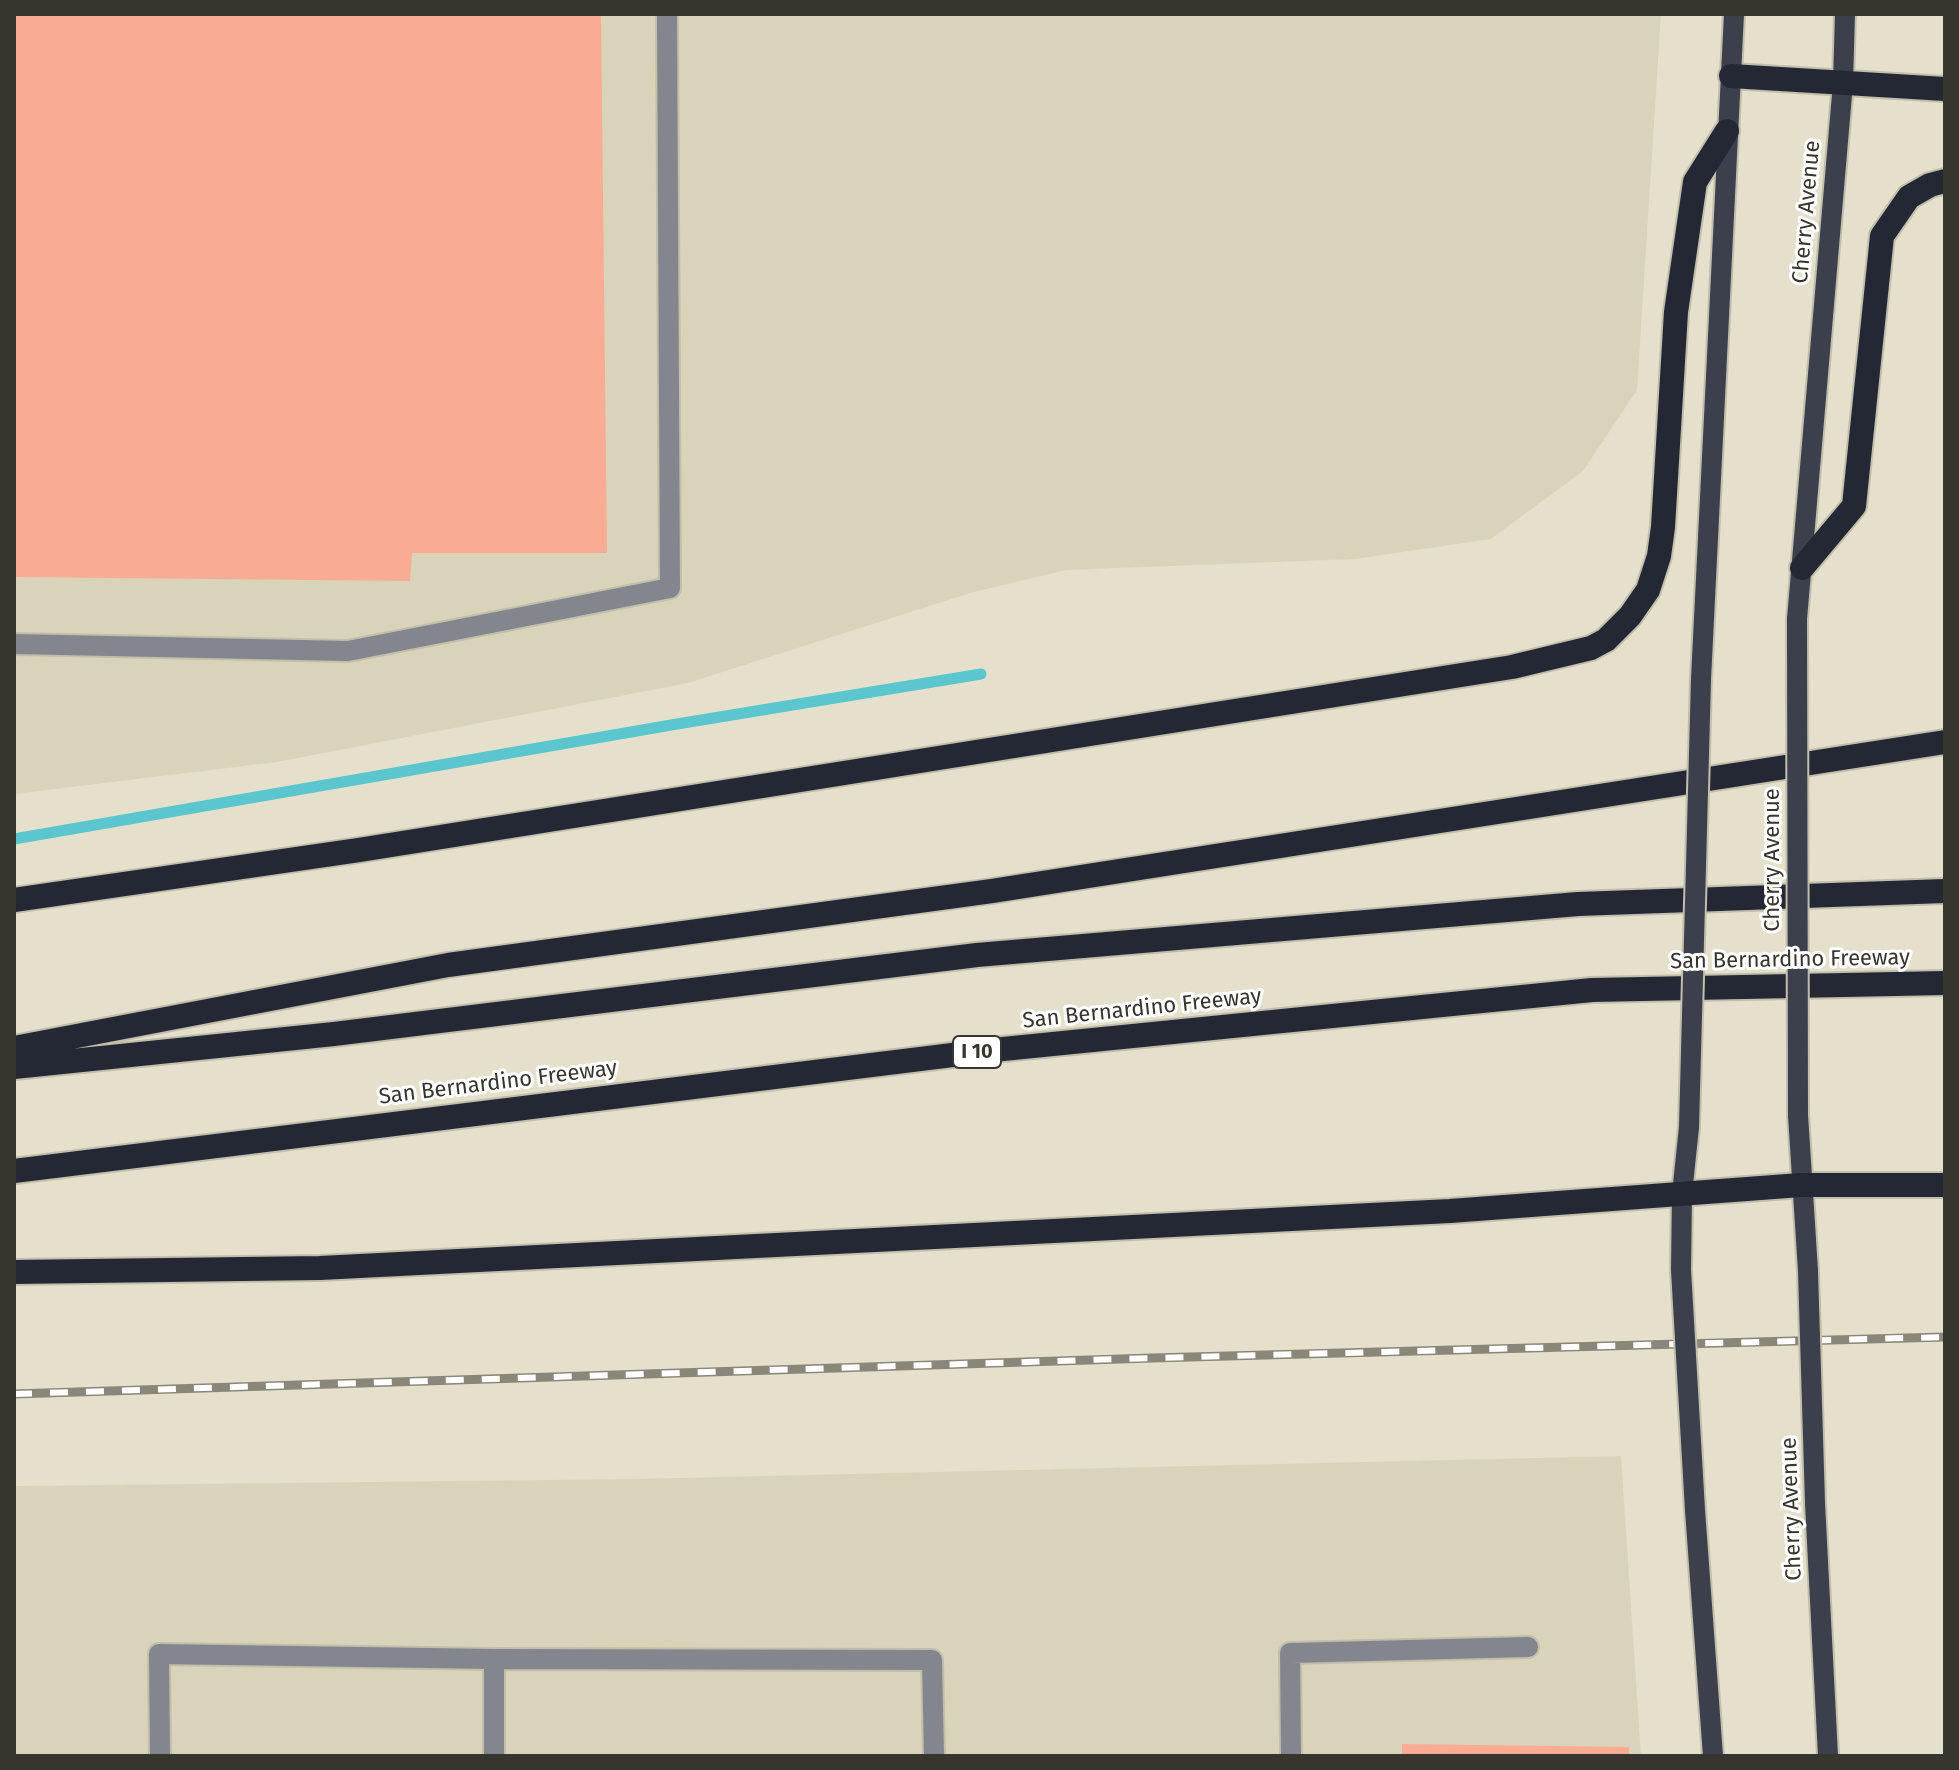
<!DOCTYPE html>
<html>
<head>
<meta charset="utf-8">
<style>
	body { margin:0 }
	#map { position:relative; width:1959px; height:1770px; overflow:hidden; background:#e4e0cc; font-family:"Fira Sans",sans-serif }
	canvas { display:block }
	.frame { position:absolute; inset:0; border:16px solid #37362e; pointer-events:none }
</style>
</head>
<body>
<div id="map">
<canvas width="1959" height="1770"></canvas>
<div class="frame"></div>
</div>
<script>
const ctx = document.querySelector('canvas').getContext('2d');
ctx.lineJoin = 'round';
function fill(path, color) { ctx.fillStyle = color; ctx.fill(path, 'evenodd'); }
const shape = rows => new Path2D(rows.map(r => 'M' + r).join(''));
function stroke(path, color, width, dash) { ctx.strokeStyle = color; ctx.lineWidth = width; ctx.lineCap = dash ? 'butt' : 'round'; ctx.setLineDash(dash || []); ctx.stroke(path); }
function label(font, color, halo, rows, align = 'center') {
  ctx.font = font + ' "Fira Sans",sans-serif'; ctx.lineWidth = 6; ctx.setLineDash([]); ctx.textBaseline = 'middle'; ctx.strokeStyle = halo; ctx.fillStyle = color; for (const [text, x, y, turn = 0] of rows) {
    ctx.save(); ctx.translate(x, y); ctx.rotate((+turn || 0) * Math.PI / 180); ctx.textAlign = isNaN(turn) ? turn : align; if (halo) ctx.strokeText(text, 0, 0); ctx.fillText(text, 0, 0); ctx.restore();
  }
}
fill(shape([
	[14,14,1661,14,1637,390,1583,471,1491,539,1355,559,1066,570,970,593,688,683,277,762,14,794],
	[1621,1456,1641,1756,14,1756,14,1486,635,1479]
]), '#d9d4b9');
stroke(shape([
	[14,839,677,724,981,674]
]), '#5bc6ce', 11);
fill(shape([
	[14,14,601,14,607,553,412,553,410,581,14,577],
	[1402,1744,1629,1747,1629,1756,1402,1756]
]), '#f9ac93');
const minor = shape([
	[14,644,348,651,670,588,667,14],
	[160,1756,159,1654,494,1659,932,1660,934,1756],
	[494,1756,494,1659],
	[1291,1756,1290,1653,1528,1647]
]);
const major = shape([
	[1797,619,1843,83,1845,14],
	[1701,679,1734,14],
	[1798,1115,1808,1271],
	[1681,1270,1682,1194,1689,1127],
	[1815,1503,1828,1756],
	[1695,1510,1713,1756]
]);
const highway = shape([
	[1731,76,1945,89],
	[1802,568,1854,506,1882,236,1909,197,1930,185,1945,181],
	[14,900,359,850,1512,667,1591,648,1606,640,1630,616,1648,590,1659,556,1663,527,1676,312,1695,182,1727,131],
	[14,1048,448,965,992,891,1945,742],
	[14,1067,334,1034,977,955,1578,904,1945,891],
	[14,1171,993,1050,1592,990,1945,983],
	[14,1272,320,1268,1450,1211,1801,1185,1945,1185]
]);
stroke(minor, '#c1beac', 24);
stroke(major, '#c1beac', 24);
stroke(highway, '#c1beac', 28);
stroke(minor, '#84868e', 20);
stroke(major, '#3c404c', 20);
stroke(highway, '#242835', 24);
const rail = shape([
	[14,1394,1152,1358,1945,1337]
]);
stroke(rail, '#8a877a', 9);
stroke(rail, '#fff', 6, [18]);
const majorBridge = shape([
	[1797,619,1798,1115],
	[1689,1127,1701,679],
	[1681,1270,1695,1510],
	[1808,1271,1815,1503]
]);
stroke(majorBridge, '#c1beac', 24, []);
stroke(majorBridge, '#3c404c', 20);
for (const [x, y, w] of [
	[977,1052,48]
]) { const box = new Path2D(); box.roundRect(x - w / 2, y - 16, w, 32, 6); ctx.fillStyle = '#fff'; ctx.fill(box); stroke(box, '#37362e', 2); }
label('bold 20px', '#37362e', null, [
	["I 10",977,1052]
]);
label('22px', '#37362e', '#fff', [
	["Cherry Avenue",1807,212,-85],
	["Cherry Avenue",1773,860,-90],
	["San Bernardino Freeway",1790,960,-1],
	["San Bernardino Freeway",1142,1009,-6],
	["San Bernardino Freeway",498,1083,-7],
	["Cherry Avenue",1792,1509,-92]
]);
</script>
</body>
</html>
